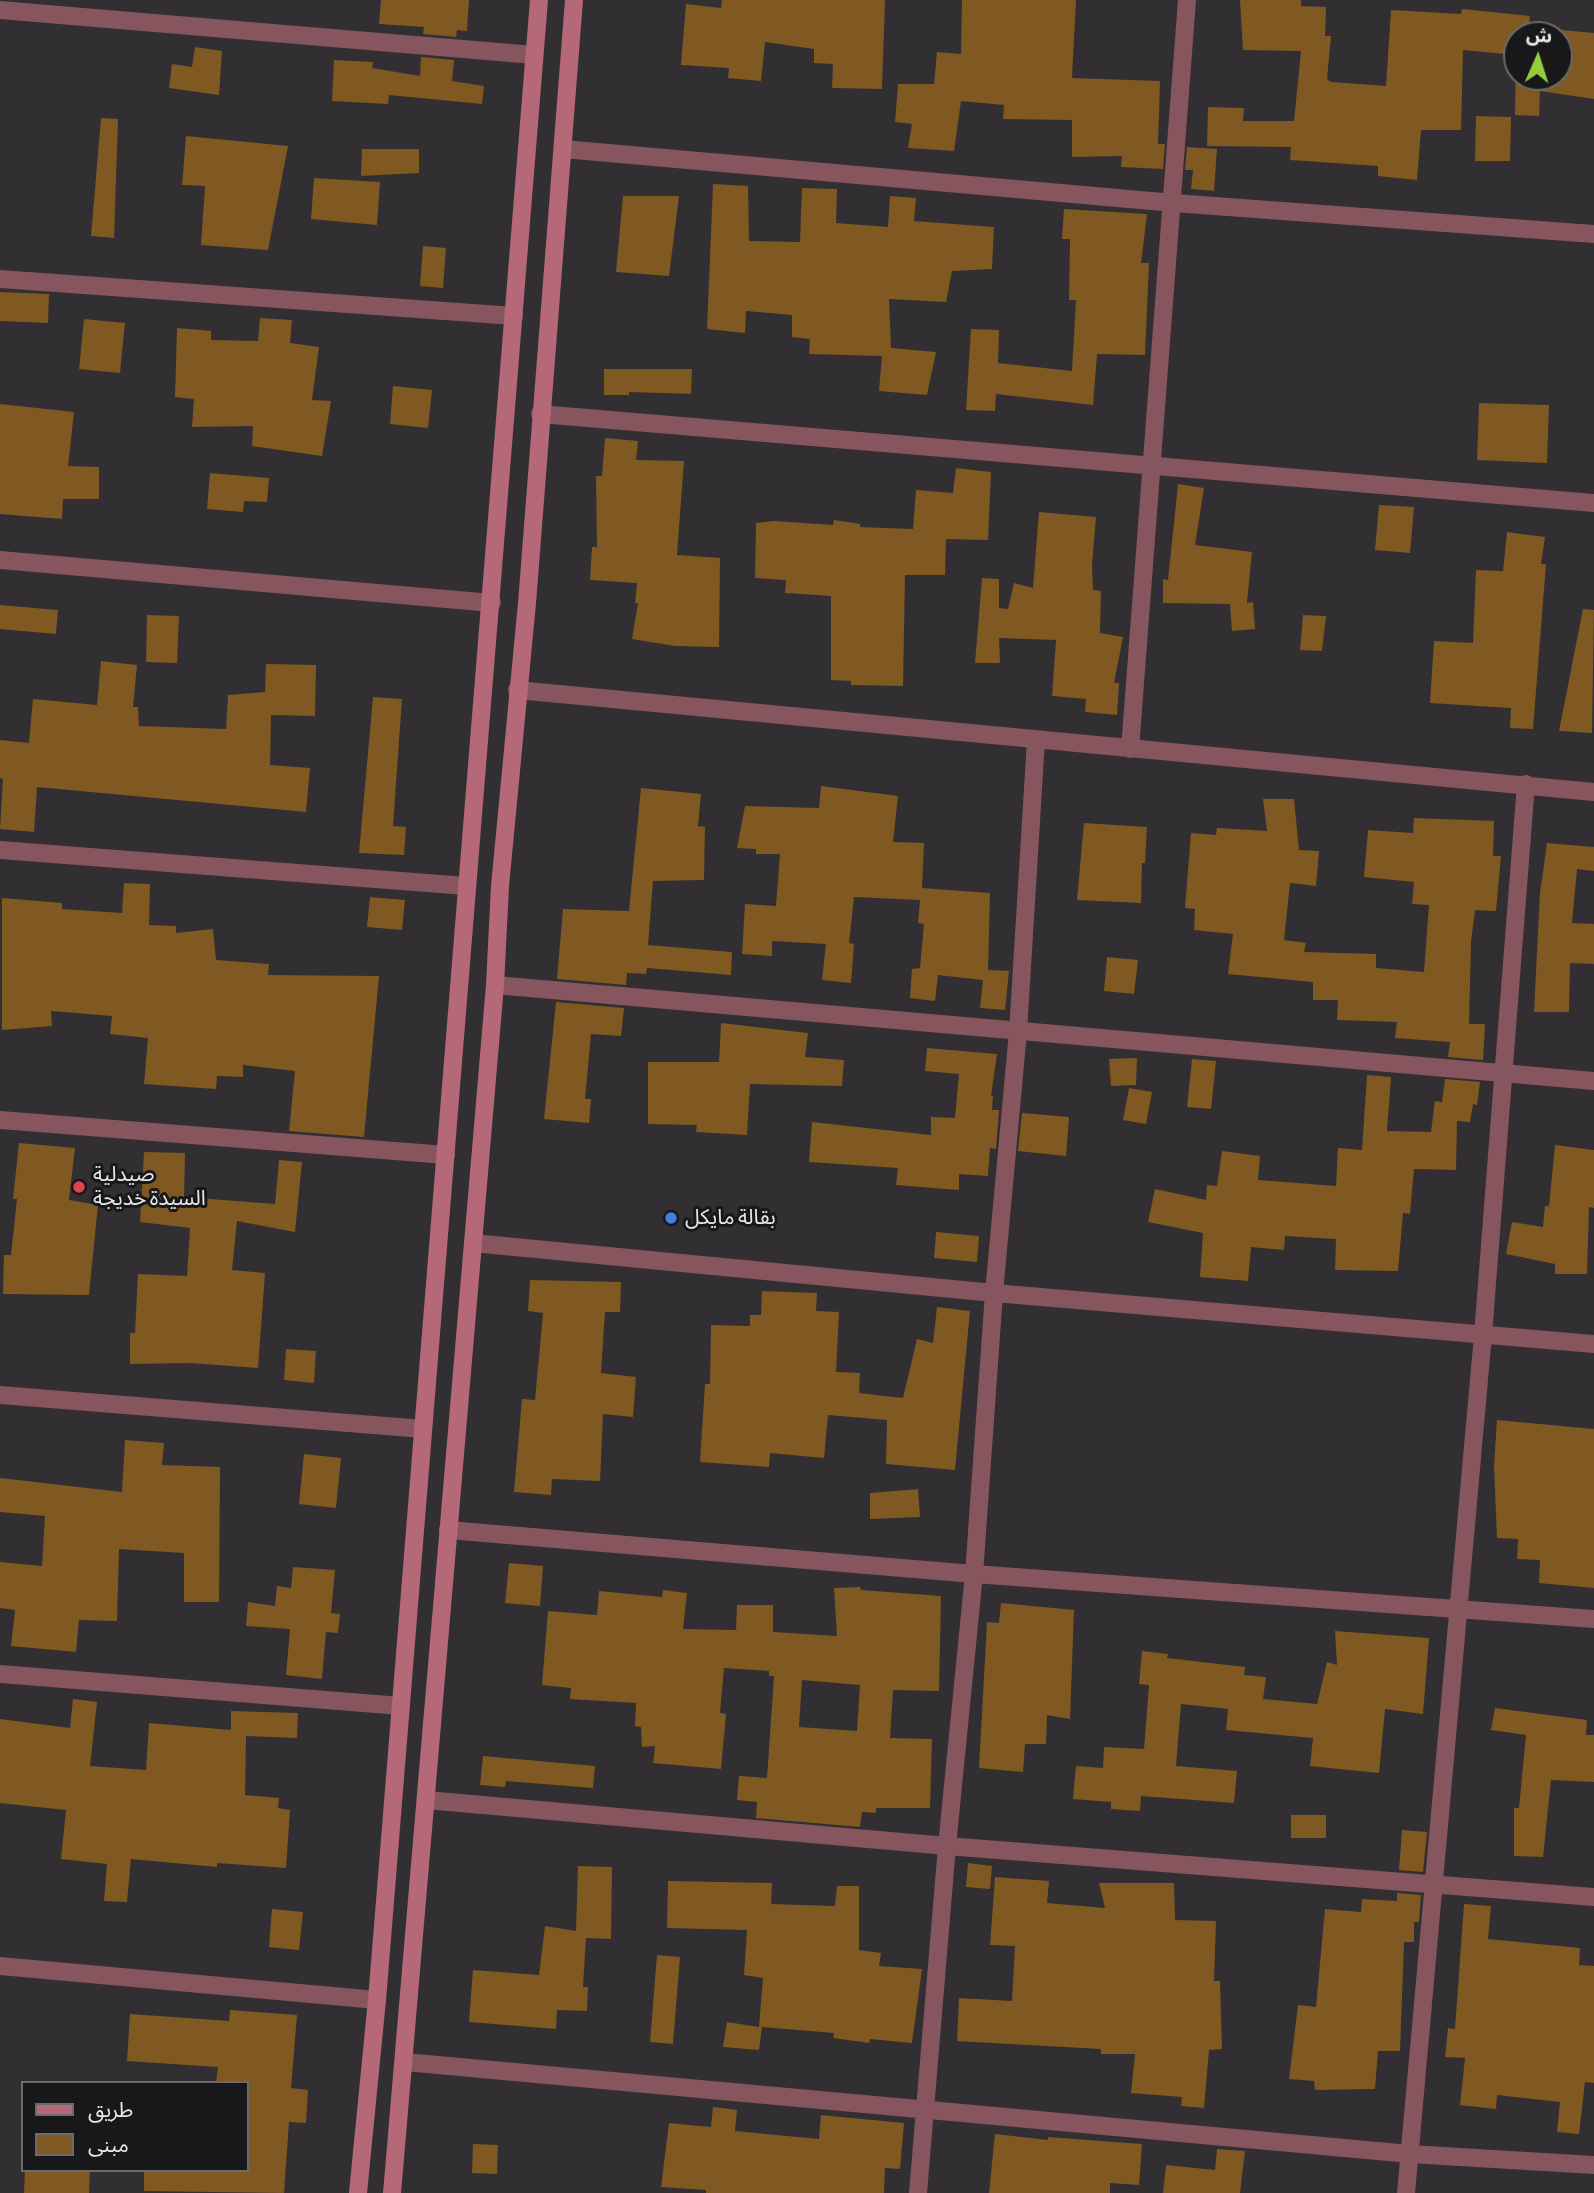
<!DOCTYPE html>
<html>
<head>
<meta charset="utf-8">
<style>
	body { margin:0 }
	#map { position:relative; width:1594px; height:2193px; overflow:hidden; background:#312f32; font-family:"Alegreya Sans","Noto Sans Arabic",sans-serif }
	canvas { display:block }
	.legend { position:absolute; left:21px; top:2081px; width:228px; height:91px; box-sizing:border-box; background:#181719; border:2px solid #6b6a6c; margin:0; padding:9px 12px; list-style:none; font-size:21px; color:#e8e7e9 }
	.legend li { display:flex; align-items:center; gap:14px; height:35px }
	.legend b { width:35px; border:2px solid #6b6a6c }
	.north { position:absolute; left:1503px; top:21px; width:70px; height:70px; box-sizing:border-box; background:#181719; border:2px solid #6b6a6c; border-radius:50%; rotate:3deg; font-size:19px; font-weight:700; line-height:28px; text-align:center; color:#e8e7e9 }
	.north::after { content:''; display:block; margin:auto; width:24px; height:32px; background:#92cd3e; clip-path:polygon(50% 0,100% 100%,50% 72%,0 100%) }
</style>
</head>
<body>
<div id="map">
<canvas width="1594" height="2193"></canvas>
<ul class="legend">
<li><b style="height:9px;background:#b56878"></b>طريق</li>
<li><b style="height:19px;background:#7f5822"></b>مبنى</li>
</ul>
<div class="north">ش</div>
</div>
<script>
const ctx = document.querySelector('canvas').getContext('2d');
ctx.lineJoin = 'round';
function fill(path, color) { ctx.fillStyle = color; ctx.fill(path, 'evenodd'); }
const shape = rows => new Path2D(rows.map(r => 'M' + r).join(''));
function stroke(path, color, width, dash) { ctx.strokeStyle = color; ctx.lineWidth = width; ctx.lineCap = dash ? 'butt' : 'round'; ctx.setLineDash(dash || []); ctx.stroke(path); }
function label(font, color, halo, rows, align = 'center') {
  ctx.font = font + ' "Alegreya Sans","Noto Sans Arabic",sans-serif'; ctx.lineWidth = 6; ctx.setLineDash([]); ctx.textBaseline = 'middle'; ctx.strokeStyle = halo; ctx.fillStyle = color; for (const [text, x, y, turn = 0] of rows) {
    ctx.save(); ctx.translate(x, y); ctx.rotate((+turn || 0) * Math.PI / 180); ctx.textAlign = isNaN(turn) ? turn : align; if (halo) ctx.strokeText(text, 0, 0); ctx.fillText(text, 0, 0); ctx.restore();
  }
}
fill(shape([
	[381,0,469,0,467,31,457,30,456,37,423,34,424,27,379,24],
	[722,0,885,0,882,89,832,88,833,64,814,63,814,49,765,42,761,81,728,78,729,68,681,65,686,4,721,8],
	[962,0,1076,0,1072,78,1160,81,1158,144,1165,144,1163,169,1121,167,1122,156,1072,157,1072,120,1003,119,1004,105,961,101,954,151,908,148,912,124,895,122,898,84,934,84,937,52,961,54],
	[1240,0,1301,0,1301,6,1326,7,1325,36,1331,36,1327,79,1331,82,1386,86,1391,10,1461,14,1462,9,1530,16,1529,27,1594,33,1594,99,1540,91,1539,116,1515,115,1516,55,1463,50,1461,130,1421,130,1417,180,1378,176,1378,166,1290,160,1291,147,1207,146,1208,107,1244,108,1243,121,1294,121,1301,51,1243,50],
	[1517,35,1559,35,1559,77,1517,77],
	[195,47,222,51,219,95,169,88,172,64,192,67],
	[421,57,454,60,452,81,484,86,482,104,389,95,388,104,332,101,334,60,373,62,372,68,420,76],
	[1476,116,1511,117,1510,161,1475,161],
	[101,118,118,119,114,238,91,236],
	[186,136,288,146,268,250,201,245,205,186,182,185],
	[1187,147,1217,149,1214,191,1191,189,1193,170,1185,170],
	[362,149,419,149,419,173,361,176],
	[314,178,380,182,377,225,311,219],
	[713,184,748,186,749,241,800,242,802,188,837,189,836,223,888,227,890,196,916,198,914,221,994,227,992,269,952,271,946,302,889,299,891,348,936,352,927,395,879,391,882,356,809,354,810,339,792,337,792,315,746,311,745,333,707,329],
	[623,196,679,196,669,276,616,272],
	[1064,209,1147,214,1141,263,1149,263,1145,355,1097,354,1093,405,996,394,995,411,966,410,971,329,999,330,998,363,1072,371,1076,300,1069,300,1070,239,1062,239],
	[423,246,446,248,443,288,420,286],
	[0,292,49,294,48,323,0,321],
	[260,318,292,320,290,343,319,347,312,400,331,401,322,456,252,446,253,426,192,427,194,399,175,397,177,328,211,331,211,340,258,341],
	[84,319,125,323,120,373,79,369],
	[604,369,692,369,691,394,629,392,629,395,604,395],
	[393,386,432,390,428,428,390,424],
	[1479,403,1549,405,1547,463,1477,460],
	[0,404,74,412,68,466,99,467,99,499,63,499,62,519,0,514],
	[605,438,638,441,636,460,684,461,677,555,720,558,719,647,675,646,632,639,638,603,635,603,637,583,590,580,592,547,597,547,596,476,602,476],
	[956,468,991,472,988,540,946,539,945,575,905,575,903,686,851,685,851,681,831,680,831,596,785,593,786,580,755,578,756,523,774,521,833,525,834,520,860,524,860,527,913,529,916,490,953,493],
	[210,473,269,478,267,502,244,501,243,512,207,509],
	[1178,484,1204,488,1195,545,1252,552,1247,603,1253,602,1255,629,1232,631,1230,604,1163,603,1163,579,1168,580],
	[1379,505,1414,507,1410,553,1375,550],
	[1039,512,1096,517,1092,565,1093,590,1101,591,1100,633,1123,637,1114,683,1119,683,1117,715,1085,712,1086,699,1052,696,1056,640,999,638,1000,663,975,663,982,578,999,579,999,608,1008,609,1014,583,1033,588],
	[1507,532,1545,537,1541,564,1546,564,1533,729,1510,728,1511,708,1430,703,1434,641,1473,643,1476,570,1503,571],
	[0,605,58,610,56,634,0,629],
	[1583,609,1594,610,1592,733,1559,731],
	[147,615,179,616,177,663,146,662],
	[1303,615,1326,616,1322,651,1300,650],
	[101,661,137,665,133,707,138,707,139,726,226,729,228,695,265,692,266,664,316,665,315,716,271,715,270,765,310,768,306,812,37,787,34,832,0,829,3,779,0,778,0,740,29,743,33,699,97,705],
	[373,697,402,699,393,826,406,827,404,855,359,853],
	[821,786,898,796,893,842,924,843,922,888,990,893,988,970,1009,971,1005,1010,980,1008,983,980,938,975,935,1001,910,998,912,969,920,968,924,924,918,923,920,900,854,897,849,943,854,944,851,983,822,980,826,944,772,941,772,956,742,954,745,904,776,906,780,854,756,854,756,849,737,848,745,806,819,808],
	[641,788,701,794,698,826,705,827,704,880,653,881,648,945,732,952,731,975,647,968,646,974,627,973,626,985,557,979,563,909,629,911],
	[1263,799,1294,799,1299,850,1319,851,1316,886,1290,883,1284,940,1306,943,1304,952,1376,954,1376,968,1424,972,1429,905,1412,904,1414,882,1364,877,1368,830,1413,833,1414,818,1494,821,1493,856,1501,856,1496,911,1475,910,1471,942,1469,1024,1485,1024,1483,1060,1448,1057,1450,1042,1395,1038,1397,1022,1337,1020,1338,1000,1313,1000,1313,982,1228,974,1233,934,1194,930,1195,909,1185,908,1191,833,1216,835,1217,828,1267,831],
	[1084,823,1147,827,1145,863,1142,863,1141,903,1077,900],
	[1547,843,1594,847,1594,871,1577,869,1572,923,1594,924,1594,964,1570,963,1569,1012,1534,1012,1540,893],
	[124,883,150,884,149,925,176,926,176,933,213,929,216,960,269,964,268,975,379,976,364,1137,289,1131,295,1071,243,1065,243,1077,217,1076,216,1089,144,1084,148,1038,110,1034,112,1016,51,1011,52,1026,2,1030,2,898,62,903,62,909,122,913],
	[370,897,405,900,402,930,367,927],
	[1107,957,1138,960,1134,994,1104,991],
	[556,1002,624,1008,621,1036,591,1034,585,1099,591,1099,589,1123,544,1119],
	[721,1023,808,1033,805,1057,844,1060,842,1086,750,1084,747,1135,696,1132,697,1125,648,1124,648,1062,719,1062],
	[927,1048,997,1054,991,1096,993,1096,992,1110,999,1110,996,1149,990,1148,988,1176,959,1174,959,1190,896,1185,898,1168,809,1162,812,1122,931,1135,931,1117,955,1118,959,1074,925,1071],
	[1137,1058,1136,1085,1111,1086,1109,1059],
	[1192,1059,1216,1061,1211,1109,1187,1107],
	[1367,1075,1391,1077,1387,1131,1431,1132,1435,1101,1442,1102,1445,1079,1480,1082,1477,1105,1473,1104,1470,1122,1457,1121,1456,1170,1414,1169,1410,1214,1403,1213,1398,1271,1335,1270,1336,1239,1285,1236,1284,1250,1251,1247,1248,1281,1200,1277,1203,1233,1148,1222,1155,1189,1206,1200,1207,1185,1217,1186,1222,1151,1260,1156,1258,1180,1336,1186,1338,1148,1362,1150],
	[1129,1088,1152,1092,1146,1124,1123,1120],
	[1022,1113,1069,1117,1066,1156,1018,1151],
	[19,1143,75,1148,69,1200,98,1205,89,1295,3,1294,4,1255,11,1255,17,1199,13,1199],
	[1555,1145,1594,1150,1594,1208,1589,1207,1587,1274,1555,1274,1555,1264,1506,1254,1512,1222,1543,1227,1545,1206,1549,1206],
	[144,1152,185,1153,184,1197,275,1204,279,1160,302,1162,295,1232,237,1221,232,1270,265,1273,258,1368,190,1363,130,1364,130,1333,135,1333,138,1274,187,1276,190,1228,140,1222],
	[936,1232,979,1236,977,1262,934,1258],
	[530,1280,621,1282,620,1312,605,1312,601,1373,636,1377,633,1417,603,1414,600,1481,552,1479,551,1495,514,1492,522,1399,535,1400,543,1313,528,1311],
	[762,1291,817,1293,816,1311,839,1312,836,1372,860,1373,859,1393,903,1398,917,1339,933,1343,937,1307,970,1311,955,1470,886,1464,887,1420,828,1415,824,1458,770,1453,769,1467,700,1462,705,1384,710,1384,711,1325,750,1326,750,1315,761,1315],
	[286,1349,316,1351,314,1383,284,1380],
	[1497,1420,1594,1429,1594,1588,1539,1583,1540,1560,1517,1559,1518,1539,1497,1538,1494,1466],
	[125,1440,164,1443,162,1465,220,1467,219,1602,184,1602,184,1553,119,1549,117,1621,79,1620,76,1652,11,1646,15,1610,0,1608,0,1562,42,1566,45,1516,0,1512,0,1478,122,1492],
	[304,1454,341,1458,336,1508,299,1504],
	[918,1489,920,1517,870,1519,870,1493],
	[509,1563,543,1566,540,1606,505,1603],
	[293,1567,335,1570,331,1613,340,1614,338,1633,326,1632,322,1679,286,1675,290,1629,246,1626,248,1602,275,1606,277,1586,291,1588],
	[860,1587,861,1590,941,1596,939,1691,893,1690,890,1738,932,1739,930,1808,876,1808,876,1813,862,1812,860,1827,756,1818,757,1802,737,1800,739,1776,767,1778,774,1676,769,1676,769,1671,724,1668,720,1713,726,1714,721,1769,653,1763,655,1746,642,1747,641,1727,635,1726,636,1703,570,1699,571,1688,542,1685,548,1611,597,1615,599,1591,662,1597,663,1590,687,1593,683,1629,736,1630,737,1605,773,1605,773,1632,837,1636,834,1588],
	[802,1680,860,1685,857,1731,799,1727],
	[1001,1603,1074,1610,1070,1719,1047,1715,1046,1744,1025,1744,1023,1772,979,1768,987,1622,999,1623],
	[1335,1631,1429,1638,1423,1714,1385,1709,1379,1773,1310,1766,1313,1738,1226,1730,1228,1709,1181,1704,1176,1766,1237,1771,1234,1803,1141,1796,1140,1811,1111,1809,1111,1802,1073,1799,1076,1766,1103,1768,1104,1747,1144,1749,1149,1685,1139,1684,1142,1651,1168,1654,1167,1658,1245,1667,1244,1675,1266,1677,1263,1699,1317,1704,1327,1662,1337,1665],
	[73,1699,97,1702,90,1766,146,1770,149,1723,231,1730,231,1711,298,1713,297,1738,246,1736,245,1795,279,1798,278,1808,290,1810,286,1868,217,1863,217,1867,131,1859,127,1902,104,1901,107,1864,61,1859,66,1810,0,1803,0,1719,70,1728],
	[1495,1708,1587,1720,1586,1735,1594,1735,1594,1782,1551,1780,1543,1857,1514,1856,1514,1808,1519,1808,1526,1735,1491,1730],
	[483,1756,595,1766,593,1788,506,1781,505,1787,480,1785],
	[1291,1815,1326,1815,1326,1838,1291,1838],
	[1402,1830,1427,1832,1423,1872,1399,1870],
	[968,1863,992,1866,990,1889,966,1887],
	[578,1866,612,1867,611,1939,586,1938,583,1987,588,1987,587,2011,557,2010,556,2029,469,2022,473,1970,539,1975,545,1926,576,1931],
	[995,1877,1049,1881,1047,1903,1105,1908,1099,1883,1174,1883,1175,1920,1216,1921,1214,1981,1220,1981,1222,2049,1209,2050,1204,2108,1181,2106,1182,2097,1131,2093,1135,2054,1101,2054,1101,2049,957,2041,959,1998,1012,2001,1015,1946,990,1945],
	[668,1881,772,1883,771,1904,835,1906,837,1886,859,1886,859,1950,881,1953,879,1966,922,1969,912,2043,870,2039,869,2043,833,2038,834,2033,762,2027,759,2050,723,2047,727,2022,759,2027,763,1978,744,1975,747,1930,667,1928],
	[1397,1893,1421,1895,1419,1922,1414,1922,1414,1942,1404,1942,1400,2051,1378,2051,1375,2089,1315,2090,1314,2081,1289,2079,1298,2005,1316,2007,1325,1909,1361,1912,1362,1899,1397,1901],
	[1464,1904,1491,1906,1488,1939,1580,1948,1579,1965,1594,1966,1594,2083,1585,2082,1579,2134,1557,2132,1560,2102,1497,2095,1496,2109,1460,2105,1465,2058,1445,2057,1448,2028,1455,2029],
	[272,1909,303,1912,299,1950,269,1947],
	[657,1955,680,1957,673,2044,650,2042],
	[230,2010,297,2015,291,2088,308,2090,306,2123,289,2122,284,2193,144,2191,144,2170,247,2170,247,2083,216,2083,218,2067,127,2061,130,2014,229,2021],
	[713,2107,737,2110,735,2131,819,2139,821,2115,904,2123,900,2169,885,2168,884,2193,706,2193,706,2190,661,2187,669,2123,711,2127],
	[995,2134,1048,2140,1048,2137,1142,2144,1139,2185,1110,2183,1110,2193,989,2193],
	[473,2144,498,2145,497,2174,472,2173],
	[1217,2149,1245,2151,1240,2193,1163,2193,1166,2165,1215,2170],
	[25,2170,90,2170,89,2193,24,2193]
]), '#7f5822');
stroke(shape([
	[0,10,534,55],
	[563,149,1174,203,1594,234],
	[0,279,514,316],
	[540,414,1594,503],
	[0,560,492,603],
	[517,690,1594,792],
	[1130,749,1187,0],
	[0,850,466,886],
	[495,985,1594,1081],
	[0,1120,446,1155],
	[473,1243,994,1293,1594,1344],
	[0,1395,423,1429],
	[448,1530,974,1574,1594,1619],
	[0,1674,401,1706],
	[426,1800,947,1846,1594,1897],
	[0,1966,377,2000],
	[405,2062,1410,2154,1594,2165],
	[918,2193,947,1846,974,1574,994,1293,1018,1032,1036,740],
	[1406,2193,1483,1335,1526,784]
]), '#86555e', 18);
stroke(shape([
	[358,2193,377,2000,539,0],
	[392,2193,495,985,500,886,527,603,574,0]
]), '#b56878', 18);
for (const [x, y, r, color] of [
	[79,1187,7,"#e0444e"],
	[671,1218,7,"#3f7fe0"]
]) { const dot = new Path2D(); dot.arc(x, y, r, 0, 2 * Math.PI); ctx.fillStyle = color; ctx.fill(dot); stroke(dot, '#181719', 2.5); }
label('21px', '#e8e7e9', '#181719', [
	["صيدلية",93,1175],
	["السيدة خديجة",93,1199],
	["بقالة مايكل",685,1218]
], 'left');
</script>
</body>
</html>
